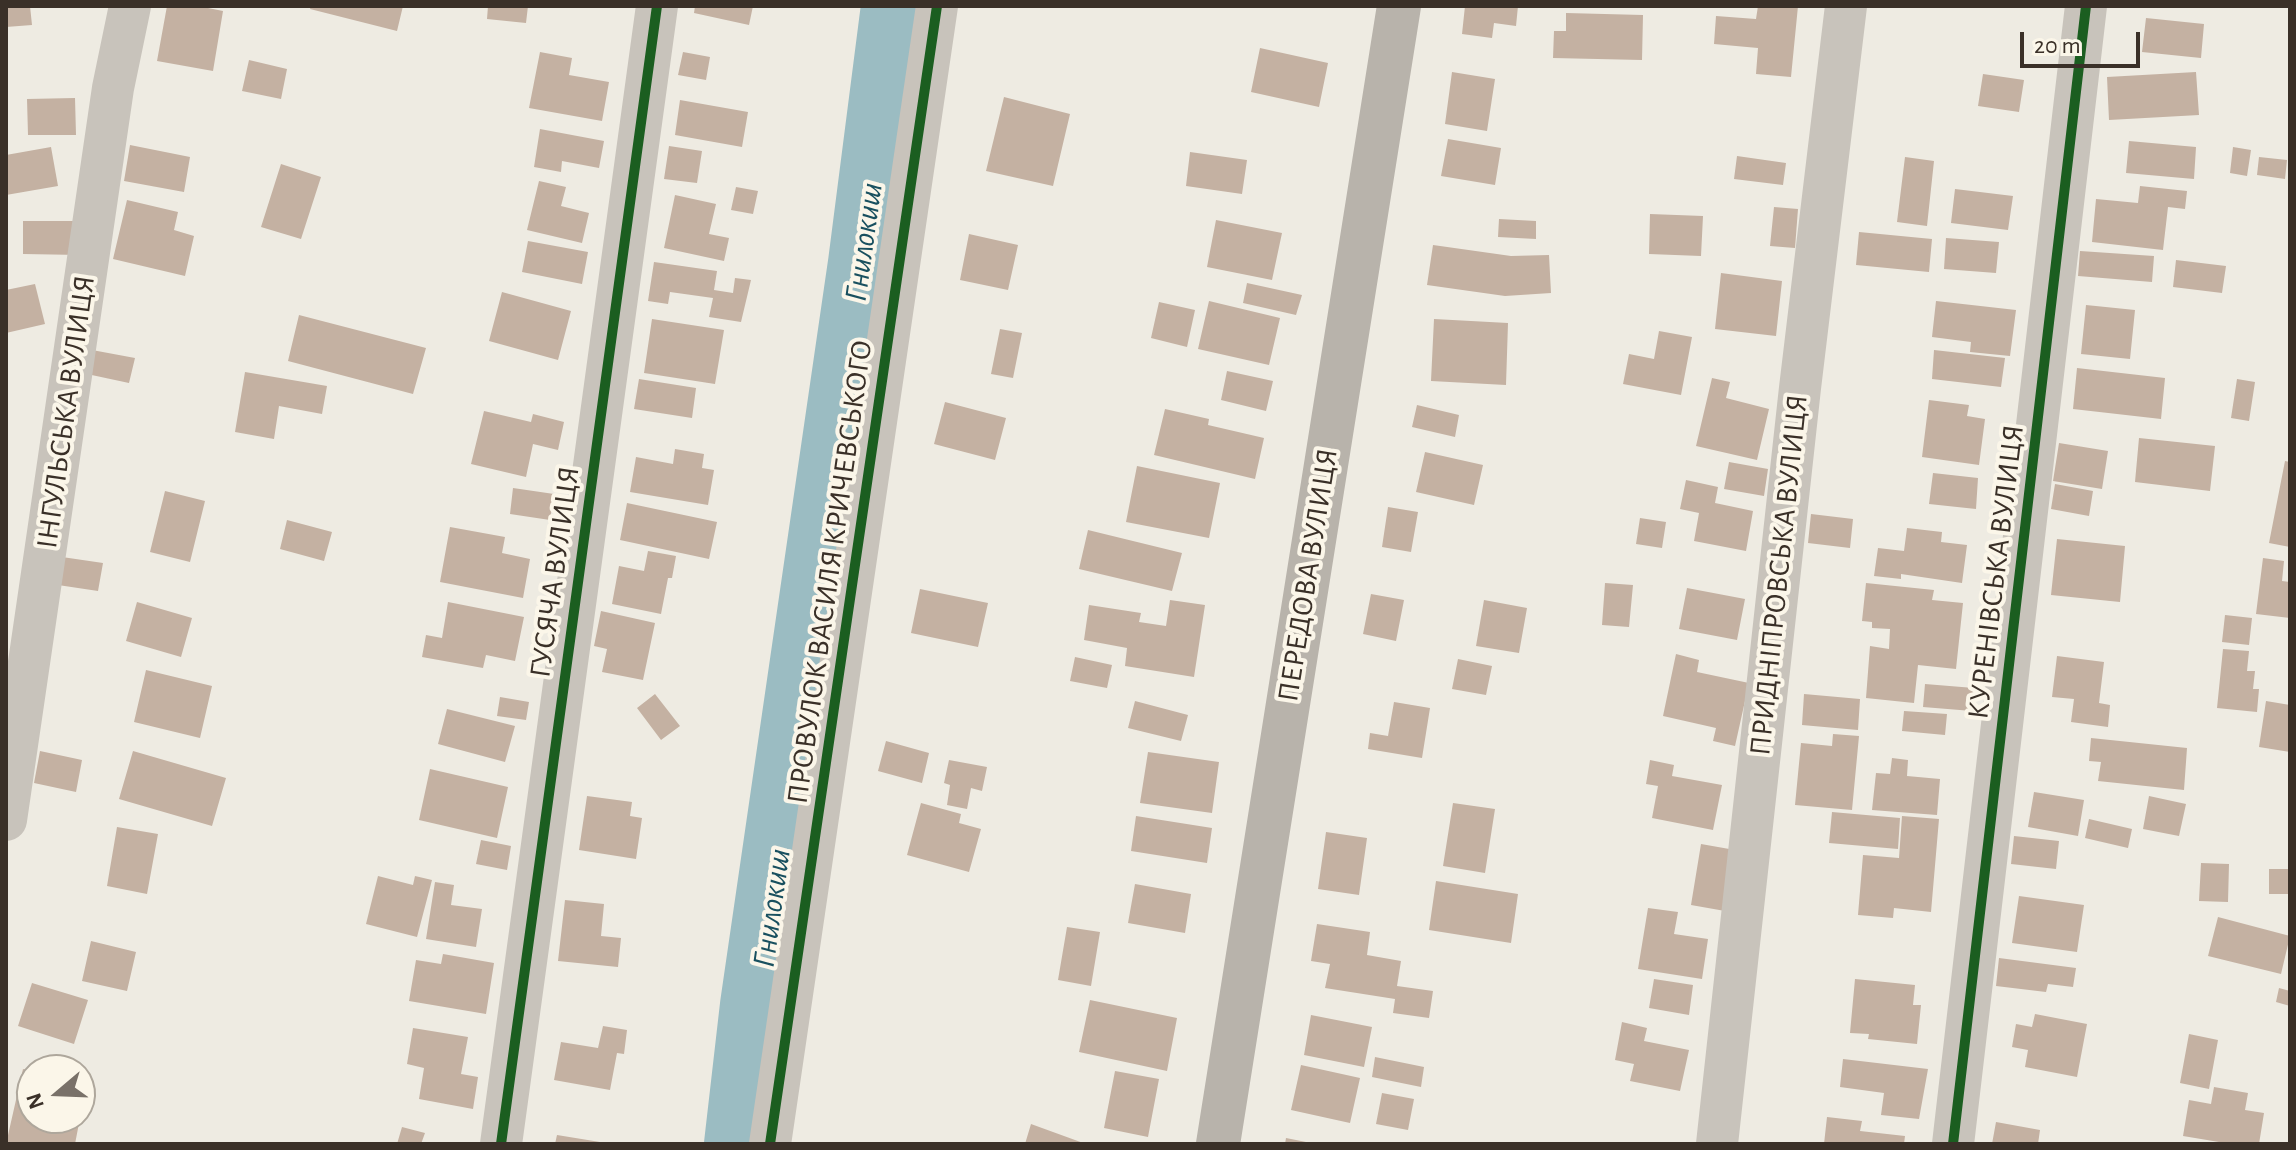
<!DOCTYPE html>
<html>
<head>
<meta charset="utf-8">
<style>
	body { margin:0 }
	#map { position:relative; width:2296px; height:1150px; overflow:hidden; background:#eeebe2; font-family:"Alegreya Sans",sans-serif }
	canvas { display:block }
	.frame { position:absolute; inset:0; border:8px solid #3a3028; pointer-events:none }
	.north { position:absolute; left:16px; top:1054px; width:80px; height:80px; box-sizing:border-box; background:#fbf6e9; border:2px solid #aea79c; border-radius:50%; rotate:251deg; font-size:22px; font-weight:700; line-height:32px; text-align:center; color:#3a3028 }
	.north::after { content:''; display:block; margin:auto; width:28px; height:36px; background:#797169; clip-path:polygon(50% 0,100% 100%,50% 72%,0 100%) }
	.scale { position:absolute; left:2020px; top:32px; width:120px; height:36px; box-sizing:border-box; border:4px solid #3a3028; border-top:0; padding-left:10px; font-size:24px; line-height:28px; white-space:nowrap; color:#3a3028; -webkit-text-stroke:6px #fbf6e9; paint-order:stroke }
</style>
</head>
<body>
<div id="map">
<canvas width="2296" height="1150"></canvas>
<div class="frame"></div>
<div class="north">N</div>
<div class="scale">20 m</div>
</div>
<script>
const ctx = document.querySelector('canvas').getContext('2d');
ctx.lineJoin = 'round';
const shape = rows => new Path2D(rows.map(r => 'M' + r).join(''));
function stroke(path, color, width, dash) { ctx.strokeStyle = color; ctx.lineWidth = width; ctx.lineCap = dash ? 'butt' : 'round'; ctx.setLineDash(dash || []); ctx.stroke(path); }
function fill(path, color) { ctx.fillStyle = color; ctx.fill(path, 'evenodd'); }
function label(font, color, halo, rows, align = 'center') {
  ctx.font = font + ' "Alegreya Sans",sans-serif'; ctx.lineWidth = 8; ctx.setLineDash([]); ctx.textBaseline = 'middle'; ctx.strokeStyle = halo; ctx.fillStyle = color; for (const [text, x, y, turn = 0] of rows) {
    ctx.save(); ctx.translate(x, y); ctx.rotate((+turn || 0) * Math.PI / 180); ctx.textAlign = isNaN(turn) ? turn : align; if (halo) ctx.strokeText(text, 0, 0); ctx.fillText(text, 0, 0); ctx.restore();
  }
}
stroke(shape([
	[740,1144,756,1005,864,263,897,6]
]), '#9bbcc2', 72);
fill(shape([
	[6,6,30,6,32,25,6,27],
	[167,6,198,6,223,11,213,71,157,61],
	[311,6,403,6,397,31,310,9],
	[488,6,528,6,526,23,487,19],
	[695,6,753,6,749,25,694,13],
	[1465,6,1518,6,1516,26,1494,23,1492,38,1462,34],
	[1758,6,1798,6,1791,77,1756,74,1758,48,1714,44,1716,16,1756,19],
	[1566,13,1643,15,1642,60,1553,58,1554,31,1566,31],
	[2146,18,2204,24,2201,58,2142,52],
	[1260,48,1328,63,1319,107,1251,92],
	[540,52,572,58,569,75,609,82,602,121,529,108],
	[683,52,710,57,706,80,678,75],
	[249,60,287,69,281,99,242,91],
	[1452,72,1495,79,1487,131,1445,124],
	[2196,72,2199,115,2109,120,2107,77],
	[1983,74,2024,80,2019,112,1978,106],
	[1004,97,1070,114,1053,186,986,171],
	[75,98,76,135,28,135,27,99],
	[680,100,748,112,742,147,675,135],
	[540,129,604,141,599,168,562,161,561,172,534,167],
	[1448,139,1501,148,1495,185,1441,176],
	[2129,141,2196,147,2194,179,2126,173],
	[130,145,190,157,184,192,124,181],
	[669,146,702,151,697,183,664,179],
	[51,147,58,186,6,195,6,155],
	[2233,147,2251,150,2247,176,2230,173],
	[1190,152,1247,160,1242,194,1186,186],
	[1737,156,1786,163,1783,185,1734,179],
	[1905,157,1934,161,1927,226,1897,222],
	[2259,157,2287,160,2285,179,2257,175],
	[281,164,321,177,301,239,261,227],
	[539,181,566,187,561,206,589,213,582,243,527,230],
	[2140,186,2187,191,2185,209,2168,207,2163,250,2092,242,2096,199,2138,203],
	[736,187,758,191,753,214,731,210],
	[1955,189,2013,196,2008,230,1951,223],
	[675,195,716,204,709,234,729,238,724,261,664,248],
	[127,200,178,212,174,230,194,236,185,276,113,259],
	[1774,207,1798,209,1795,248,1770,246],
	[1650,214,1703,216,1701,256,1649,254],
	[1499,219,1536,221,1536,239,1498,237],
	[1216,220,1282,233,1272,280,1207,267],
	[23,221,81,221,81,255,23,254],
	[1859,232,1932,239,1929,272,1856,265],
	[969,234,1018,245,1008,290,960,280],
	[1946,238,1999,242,1996,273,1944,269],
	[528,241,588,252,582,284,522,272],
	[1433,245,1511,256,1549,255,1551,293,1505,296,1427,285],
	[2080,251,2154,256,2152,282,2078,276],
	[2176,260,2226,266,2222,293,2173,287],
	[654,262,717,271,714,290,733,293,735,278,751,280,741,322,709,317,713,298,670,292,668,304,648,301],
	[1721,273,1782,281,1776,336,1715,329],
	[1247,283,1302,295,1296,315,1243,303],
	[35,284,45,324,6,333,6,290],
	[502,292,571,311,558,360,489,341],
	[1209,301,1280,318,1269,365,1198,349],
	[1936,301,2016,310,2010,356,1970,352,1971,342,1932,337],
	[1159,302,1195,310,1187,347,1151,338],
	[2086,305,2135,310,2130,359,2081,354],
	[299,315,426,348,413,394,288,361],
	[652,319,724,330,715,384,644,373],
	[1434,319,1508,323,1506,385,1431,381],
	[1000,329,1022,333,1013,378,991,374],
	[1659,331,1692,337,1681,395,1623,384,1629,354,1654,359],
	[92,350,135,358,129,383,87,374],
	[1934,350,2005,358,2001,387,1932,379],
	[2077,368,2165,378,2161,419,2073,409],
	[1227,371,1273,381,1266,411,1221,400],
	[245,372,327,386,322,414,279,406,274,439,235,432],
	[1712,378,1730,382,1726,398,1769,409,1757,460,1696,446],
	[639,379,696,388,692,418,634,409],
	[2237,379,2255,382,2249,421,2231,418],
	[1929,400,1969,405,1967,416,1985,419,1979,465,1922,457],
	[945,402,1006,418,995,460,934,444],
	[1417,405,1459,415,1455,437,1412,427],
	[1165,409,1209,419,1208,425,1264,438,1255,479,1154,455],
	[484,411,531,422,533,414,564,422,558,450,533,444,526,477,471,464],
	[2139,438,2215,446,2210,491,2135,482],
	[2059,443,2108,451,2102,489,2053,481],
	[675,449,704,454,702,468,714,470,708,505,630,492,636,457,673,464],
	[1425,452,1483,465,1474,505,1416,492],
	[2285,461,2290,462,2290,547,2269,543],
	[1729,462,1768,469,1764,496,1724,489],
	[1137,466,1220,483,1209,538,1126,522],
	[1933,473,1978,478,1976,509,1929,504],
	[1686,480,1718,487,1715,503,1753,511,1746,551,1694,541,1699,513,1680,509],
	[2055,484,2093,491,2089,516,2051,509],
	[513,488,554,494,550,520,510,514],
	[165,491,205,501,190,562,150,552],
	[627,503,717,522,709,559,620,540],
	[1388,507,1418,512,1411,552,1382,547],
	[1811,514,1853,519,1850,548,1808,543],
	[1640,518,1666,522,1662,548,1636,544],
	[287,520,332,532,324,561,280,549],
	[450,527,505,537,502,553,530,559,523,598,440,582],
	[1907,528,1942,532,1941,542,1967,545,1962,583,1901,574,1901,579,1874,576,1878,548,1904,551],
	[1088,530,1182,553,1172,591,1079,569],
	[2057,539,2125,546,2120,602,2051,595],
	[648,551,676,556,672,578,668,578,661,614,612,604,619,566,644,571],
	[62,557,103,563,98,591,58,585],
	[2263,558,2284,561,2282,581,2290,582,2290,618,2256,614],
	[1605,583,1633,585,1629,627,1602,625],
	[1866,583,1934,590,1932,600,1963,603,1956,669,1918,665,1914,703,1866,698,1870,646,1889,649,1890,629,1872,628,1872,622,1862,621],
	[1687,588,1745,599,1737,640,1679,629],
	[920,589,988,603,978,647,911,633],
	[1371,594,1404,600,1396,641,1363,634],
	[1170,600,1205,605,1194,677,1125,666,1127,648,1084,640,1089,605,1141,613,1139,622,1166,626],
	[1484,600,1527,608,1519,653,1476,646],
	[137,602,192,618,181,657,126,641],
	[448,602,524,617,515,661,486,655,483,668,422,657,426,635,442,638],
	[601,611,655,623,643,680,602,672,607,649,594,646],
	[2225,615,2252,618,2249,645,2222,642],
	[2223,649,2249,651,2247,671,2255,671,2253,689,2259,689,2257,712,2217,708],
	[1676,654,1699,660,1697,672,1749,683,1735,746,1713,741,1716,728,1663,716],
	[2057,656,2104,662,2099,703,2110,705,2108,727,2071,722,2074,699,2052,697],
	[1075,657,1112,665,1107,688,1070,681],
	[1458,659,1492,666,1486,695,1452,689],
	[146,670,212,686,200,738,134,722],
	[1925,684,1974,688,1972,711,1923,707],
	[655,694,680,726,661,740,637,708],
	[1804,694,1860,699,1858,730,1802,725],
	[500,697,529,702,526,720,497,716],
	[1135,701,1188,715,1181,741,1128,728],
	[2266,701,2290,705,2290,752,2259,747],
	[1394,702,1430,708,1422,758,1368,749,1370,733,1388,736],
	[447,709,515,726,505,762,438,744],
	[1904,711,1947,714,1945,735,1902,731],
	[1833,734,1859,736,1852,810,1795,805,1801,743,1832,746],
	[2091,738,2187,748,2184,790,2098,781,2101,762,2089,761],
	[886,741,929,753,922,783,878,771],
	[40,751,82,760,76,792,34,783],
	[133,751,226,778,212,826,119,799],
	[1148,752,1219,762,1212,813,1140,803],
	[1892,758,1908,760,1907,776,1940,779,1937,815,1872,810,1876,773,1890,774],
	[949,760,987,767,982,791,971,788,967,809,947,805,950,785,944,783],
	[1650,760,1674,765,1672,776,1722,785,1713,830,1652,818,1658,786,1646,784],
	[430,769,508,787,497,838,419,820],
	[2034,792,2084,800,2078,836,2028,827],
	[587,796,632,802,630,816,642,818,636,859,579,850],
	[2149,796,2186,804,2179,836,2143,829],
	[921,803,961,814,959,823,981,829,969,872,907,855],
	[1453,803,1495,809,1485,873,1443,866],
	[1832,812,1900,818,1898,849,1829,843],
	[1136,816,1212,828,1207,863,1131,851],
	[1902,816,1939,819,1931,912,1894,908,1893,918,1858,915,1863,855,1899,858],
	[2089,819,2132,829,2128,848,2085,838],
	[117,827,158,834,147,894,107,886],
	[1326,832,1367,838,1359,895,1318,889],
	[2014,836,2059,841,2056,869,2011,864],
	[481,840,511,846,507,870,476,864],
	[1701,844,1735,850,1725,911,1691,905],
	[2201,863,2229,864,2228,902,2199,901],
	[2269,869,2290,869,2290,894,2269,894],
	[378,876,413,885,415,876,432,880,417,937,366,924],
	[1436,881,1518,894,1511,943,1429,930],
	[435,882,454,885,451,905,482,909,476,947,426,939],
	[1135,884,1191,894,1185,933,1128,923],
	[2019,896,2084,905,2077,952,2012,943],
	[565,900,604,904,601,936,621,938,618,967,558,961],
	[1648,908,1678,912,1674,934,1708,939,1702,979,1638,969],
	[2218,917,2290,936,2281,974,2208,956],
	[1317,924,1370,932,1367,955,1401,961,1397,986,1433,991,1429,1018,1393,1013,1395,999,1325,988,1330,964,1311,961],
	[1067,927,1100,932,1091,986,1058,980],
	[91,941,136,952,127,991,82,981],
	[443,954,494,963,486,1014,409,1001,416,960,441,964],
	[1999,958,2076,968,2073,987,2048,984,2046,992,1996,986],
	[1654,979,1693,985,1689,1015,1649,1008],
	[1855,979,1915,985,1913,1005,1921,1005,1917,1044,1868,1039,1869,1034,1850,1033],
	[32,983,88,1000,74,1044,18,1026],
	[2279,988,2290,991,2290,1006,2276,1002],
	[1090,1000,1177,1018,1167,1071,1079,1052],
	[2035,1014,2087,1024,2077,1077,2025,1067,2028,1050,2012,1047,2016,1024,2032,1027],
	[1311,1015,1372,1027,1364,1067,1304,1055],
	[1622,1022,1647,1028,1644,1041,1689,1050,1680,1091,1630,1081,1634,1064,1615,1060],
	[603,1026,627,1030,624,1054,617,1053,610,1090,554,1080,561,1042,598,1048],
	[413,1028,468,1037,461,1074,478,1077,473,1109,419,1099,424,1068,407,1064],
	[2189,1034,2218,1040,2209,1089,2180,1083],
	[1375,1057,1424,1067,1421,1087,1372,1077],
	[1843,1059,1928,1069,1919,1119,1881,1115,1884,1093,1840,1087],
	[1301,1065,1360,1078,1350,1123,1291,1110],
	[23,1069,32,1071,32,1118,80,1118,75,1144,6,1144],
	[1115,1071,1159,1079,1148,1137,1104,1128],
	[80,1082,87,1084,81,1113,80,1112],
	[2214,1087,2248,1093,2245,1110,2264,1113,2259,1144,2231,1144,2183,1136,2189,1100,2211,1104],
	[1382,1093,1414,1099,1408,1130,1376,1124],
	[1827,1117,1862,1121,1860,1131,1905,1136,1904,1144,1824,1144],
	[1996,1122,2040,1130,2038,1144,1992,1144],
	[1031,1124,1086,1144,1025,1144],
	[402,1127,425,1133,421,1144,397,1144],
	[557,1135,600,1142,600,1144,555,1144],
	[1286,1138,1311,1143,1311,1144,1285,1144]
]), '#c4b1a2');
stroke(shape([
	[6,820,113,88,130,6],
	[501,1144,657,6],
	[770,1144,937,6],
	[1717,1144,1800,388,1846,6],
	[1953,1144,2086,6]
]), '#c8c3bb', 42);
stroke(shape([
	[1218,1144,1399,6]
]), '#b8b3ab', 44);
stroke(shape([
	[501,1144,657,6],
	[770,1144,937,6],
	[1953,1144,2086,6]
]), '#1b5e20', 10);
label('30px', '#3a3028', '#fbf6e9', [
	["ІНГУЛЬСЬКА ВУЛИЦЯ",66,412,-82],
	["ГУСЯЧА ВУЛИЦЯ",555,572,-82],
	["ПРОВУЛОК ВАСИЛЯ КРИЧЕВСЬКОГО",830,572,-82],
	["КУРЕНІВСЬКА ВУЛИЦЯ",1996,572,-83],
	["ПЕРЕДОВА ВУЛИЦЯ",1308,575,-81],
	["ПРИДНІПРОВСЬКА ВУЛИЦЯ",1779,575,-84]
]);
label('italic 32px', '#19505f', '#fbf6e9', [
	["Гнилокиш",864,242,-82],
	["Гнилокиш",772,908,-82]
]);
</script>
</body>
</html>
